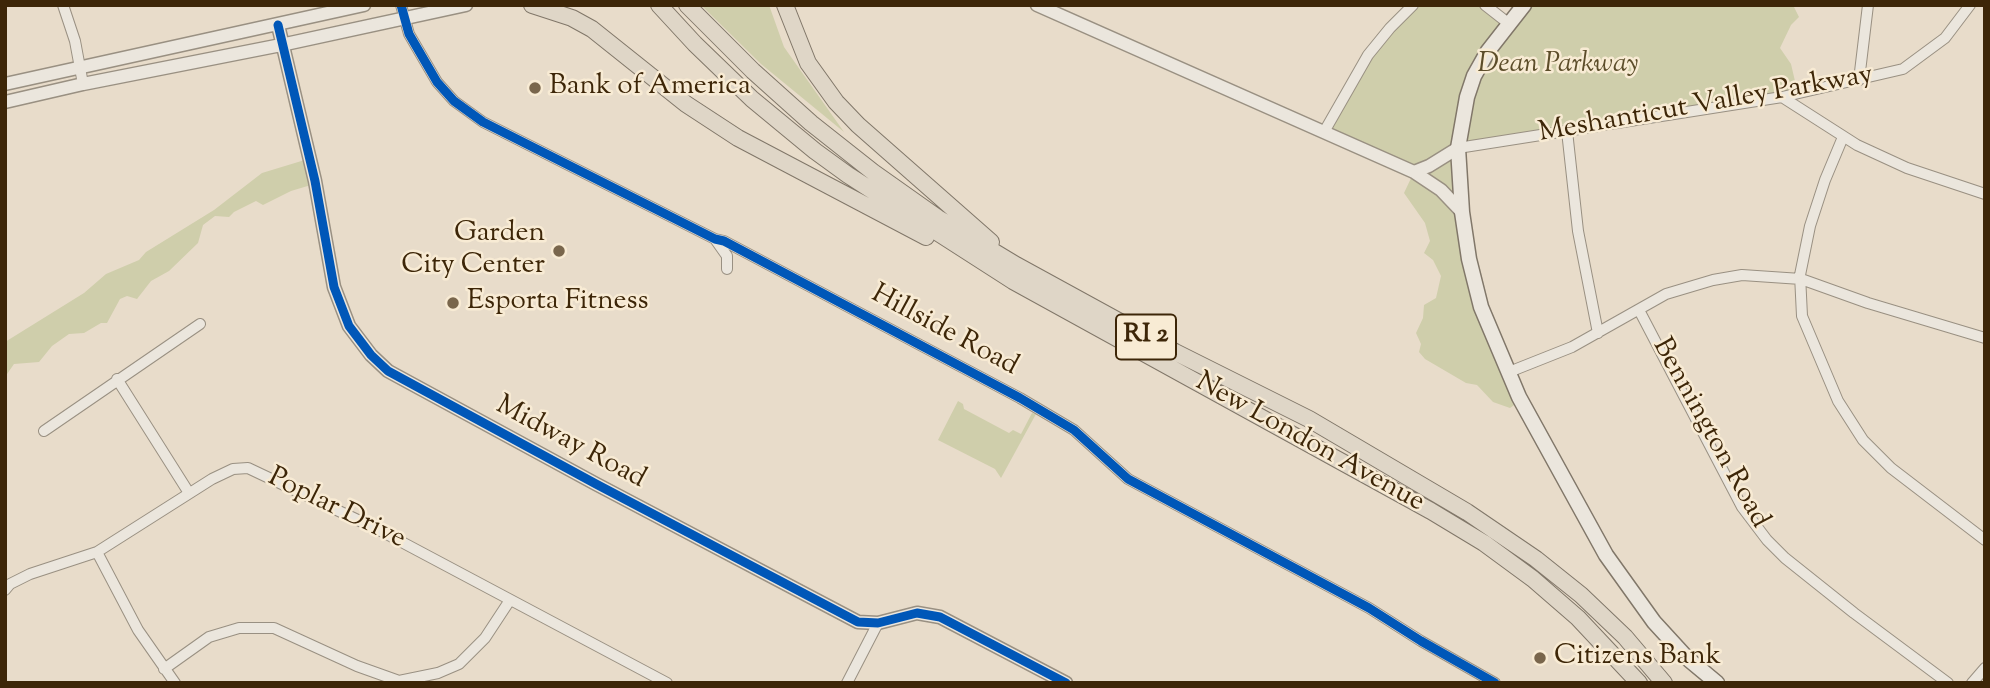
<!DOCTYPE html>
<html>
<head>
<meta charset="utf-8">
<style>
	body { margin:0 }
	#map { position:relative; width:1990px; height:688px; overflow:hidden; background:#e8dcca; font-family:"Sorts Mill Goudy",serif }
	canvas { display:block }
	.frame { position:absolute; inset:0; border:7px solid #3d2608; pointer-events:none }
</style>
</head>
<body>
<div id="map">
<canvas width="1990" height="688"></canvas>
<div class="frame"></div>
</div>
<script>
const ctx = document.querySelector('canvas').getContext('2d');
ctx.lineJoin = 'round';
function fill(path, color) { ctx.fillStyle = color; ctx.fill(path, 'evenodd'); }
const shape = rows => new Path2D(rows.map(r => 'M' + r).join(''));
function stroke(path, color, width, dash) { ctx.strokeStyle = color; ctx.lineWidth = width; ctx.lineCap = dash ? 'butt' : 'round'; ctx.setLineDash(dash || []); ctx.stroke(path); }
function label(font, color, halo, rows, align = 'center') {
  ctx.font = font + ' "Sorts Mill Goudy",serif'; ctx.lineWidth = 5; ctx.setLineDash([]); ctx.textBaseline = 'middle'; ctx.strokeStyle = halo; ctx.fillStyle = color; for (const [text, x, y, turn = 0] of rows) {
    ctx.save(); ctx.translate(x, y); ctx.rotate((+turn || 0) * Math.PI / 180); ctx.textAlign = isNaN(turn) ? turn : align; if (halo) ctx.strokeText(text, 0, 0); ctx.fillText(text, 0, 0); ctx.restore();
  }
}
fill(shape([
	[701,5,769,5,784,47,844,132,761,64],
	[1416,5,1485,5,1506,22,1525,5,1793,5,1799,17,1791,25,1780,48,1791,64,1798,94,1459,149,1467,244,1520,401,1510,408,1493,402,1477,385,1466,383,1425,359,1419,352,1421,344,1416,333,1423,318,1424,305,1436,298,1441,276,1433,260,1424,253,1430,241,1425,223,1404,193,1413,174,1329,135,1345,95,1365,62],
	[308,159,311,185,291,191,263,205,256,201,234,212,229,217,215,216,203,225,198,243,169,271,151,281,137,299,127,296,120,299,107,323,101,323,84,333,69,334,52,346,39,362,14,364,5,377,5,342,84,293,106,274,139,260,146,252,214,210,262,173],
	[958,401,963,404,964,409,1009,433,1013,430,1021,434,1032,413,1036,414,1001,478,995,469,938,440]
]), '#cfceab');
const minor = shape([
	[63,5,75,41,83,84],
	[401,5,409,34,437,82,454,101,483,122,715,239,724,241,1020,398,1074,430,1128,479,1369,608,1421,641,1495,683],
	[1485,5,1508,23],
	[1859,80,1868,5],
	[1782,97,1857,145,1907,168,1985,194],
	[1567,131,1578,231,1598,333],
	[1324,132,1368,55,1390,28,1413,5],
	[1843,137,1825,180,1810,226,1800,275,1802,316,1838,401,1863,440,1891,468,1985,540],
	[1458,148,1782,97,1903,69,1945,38,1970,5],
	[715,239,727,256,727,269],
	[1639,310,1742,507,1767,540,1785,558,1854,613,1948,683],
	[1509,372,1572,347,1666,294,1713,280,1742,275,1801,279,1868,303,1985,338],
	[117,379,189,493],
	[44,431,200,324],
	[97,552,138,630,175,683],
	[5,590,10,584,30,574,97,552,212,479,233,469,248,468,381,531,667,683],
	[164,669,209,637,239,628,274,628,357,666,399,681,438,673,459,664,485,638,510,600],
	[847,683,878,623],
	[1972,683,1985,668]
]);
const tertiary = shape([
	[1037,5,1414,172,1441,190,1462,212],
	[278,25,315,181,334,287,349,326,371,355,388,371,596,484,858,622,878,623,917,613,940,617,1066,683],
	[5,84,364,5],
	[5,102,83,84,281,45,466,5],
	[1414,172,1429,166,1458,148]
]);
const secondary = shape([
	[1524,5,1488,51,1474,76,1467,97,1458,148,1462,212,1469,259,1481,307,1519,397,1606,555,1654,622,1687,658,1717,683]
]);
const primary = shape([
	[532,5,572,18,592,29,686,104,738,138,926,237],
	[659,5,695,44,752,99,815,151,848,175,1013,281,1431,511,1484,543,1533,579,1578,618,1639,683],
	[687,5,753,71,811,123,873,172,938,218,1016,265,1175,352,1309,419,1467,512,1536,559,1581,595,1625,637,1664,683],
	[785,5,808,63,836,102,858,125,991,242]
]);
stroke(minor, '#999082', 12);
stroke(tertiary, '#999082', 15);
stroke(secondary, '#817769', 17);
stroke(primary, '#817769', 18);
stroke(minor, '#ebe6dd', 10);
stroke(tertiary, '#ebe6dd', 12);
stroke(secondary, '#ebe6dd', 14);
stroke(primary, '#dfd6c7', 16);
stroke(shape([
	[401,5,409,34,437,82,454,101,483,122,715,239,724,241,1020,398,1074,430,1128,479,1369,608,1421,641,1495,683],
	[278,25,315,181,334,287,349,326,371,355,388,371,596,484,858,622,878,623,917,613,940,617,1066,683]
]), '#0057b8', 9);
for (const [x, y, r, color] of [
	[535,88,7,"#79664c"],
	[559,251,7,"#79664c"],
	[453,303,7,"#79664c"],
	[1540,658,7,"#79664c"]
]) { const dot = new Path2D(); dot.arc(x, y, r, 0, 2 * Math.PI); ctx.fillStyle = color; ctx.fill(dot); stroke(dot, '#f8ebd4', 2.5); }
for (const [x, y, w] of [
	[1146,337,60]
]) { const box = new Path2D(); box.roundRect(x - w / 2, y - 22.5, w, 45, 5); ctx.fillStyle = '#f8ebd4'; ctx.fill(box); stroke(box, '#3d2608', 2); }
label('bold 26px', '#3d2608', null, [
	["RI 2",1146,337]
]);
label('italic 28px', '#5c4d2a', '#f8ebd4', [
	["Dean Parkway",1558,66]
]);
label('28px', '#3d2608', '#f8ebd4', [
	["Bank of America",549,88],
	["Garden",545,235,"right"],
	["City Center",545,267,"right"],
	["Esporta Fitness",467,303],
	["Citizens Bank",1554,658]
], 'left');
label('28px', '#3d2608', '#f8ebd4', [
	["Meshanticut Valley Parkway",1706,106,-10],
	["Hillside Road",944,332,28],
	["Bennington Road",1709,434,61],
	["Midway Road",570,444,28],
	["New London Avenue",1309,444,29],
	["Poplar Drive",336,510,26]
]);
</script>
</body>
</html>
